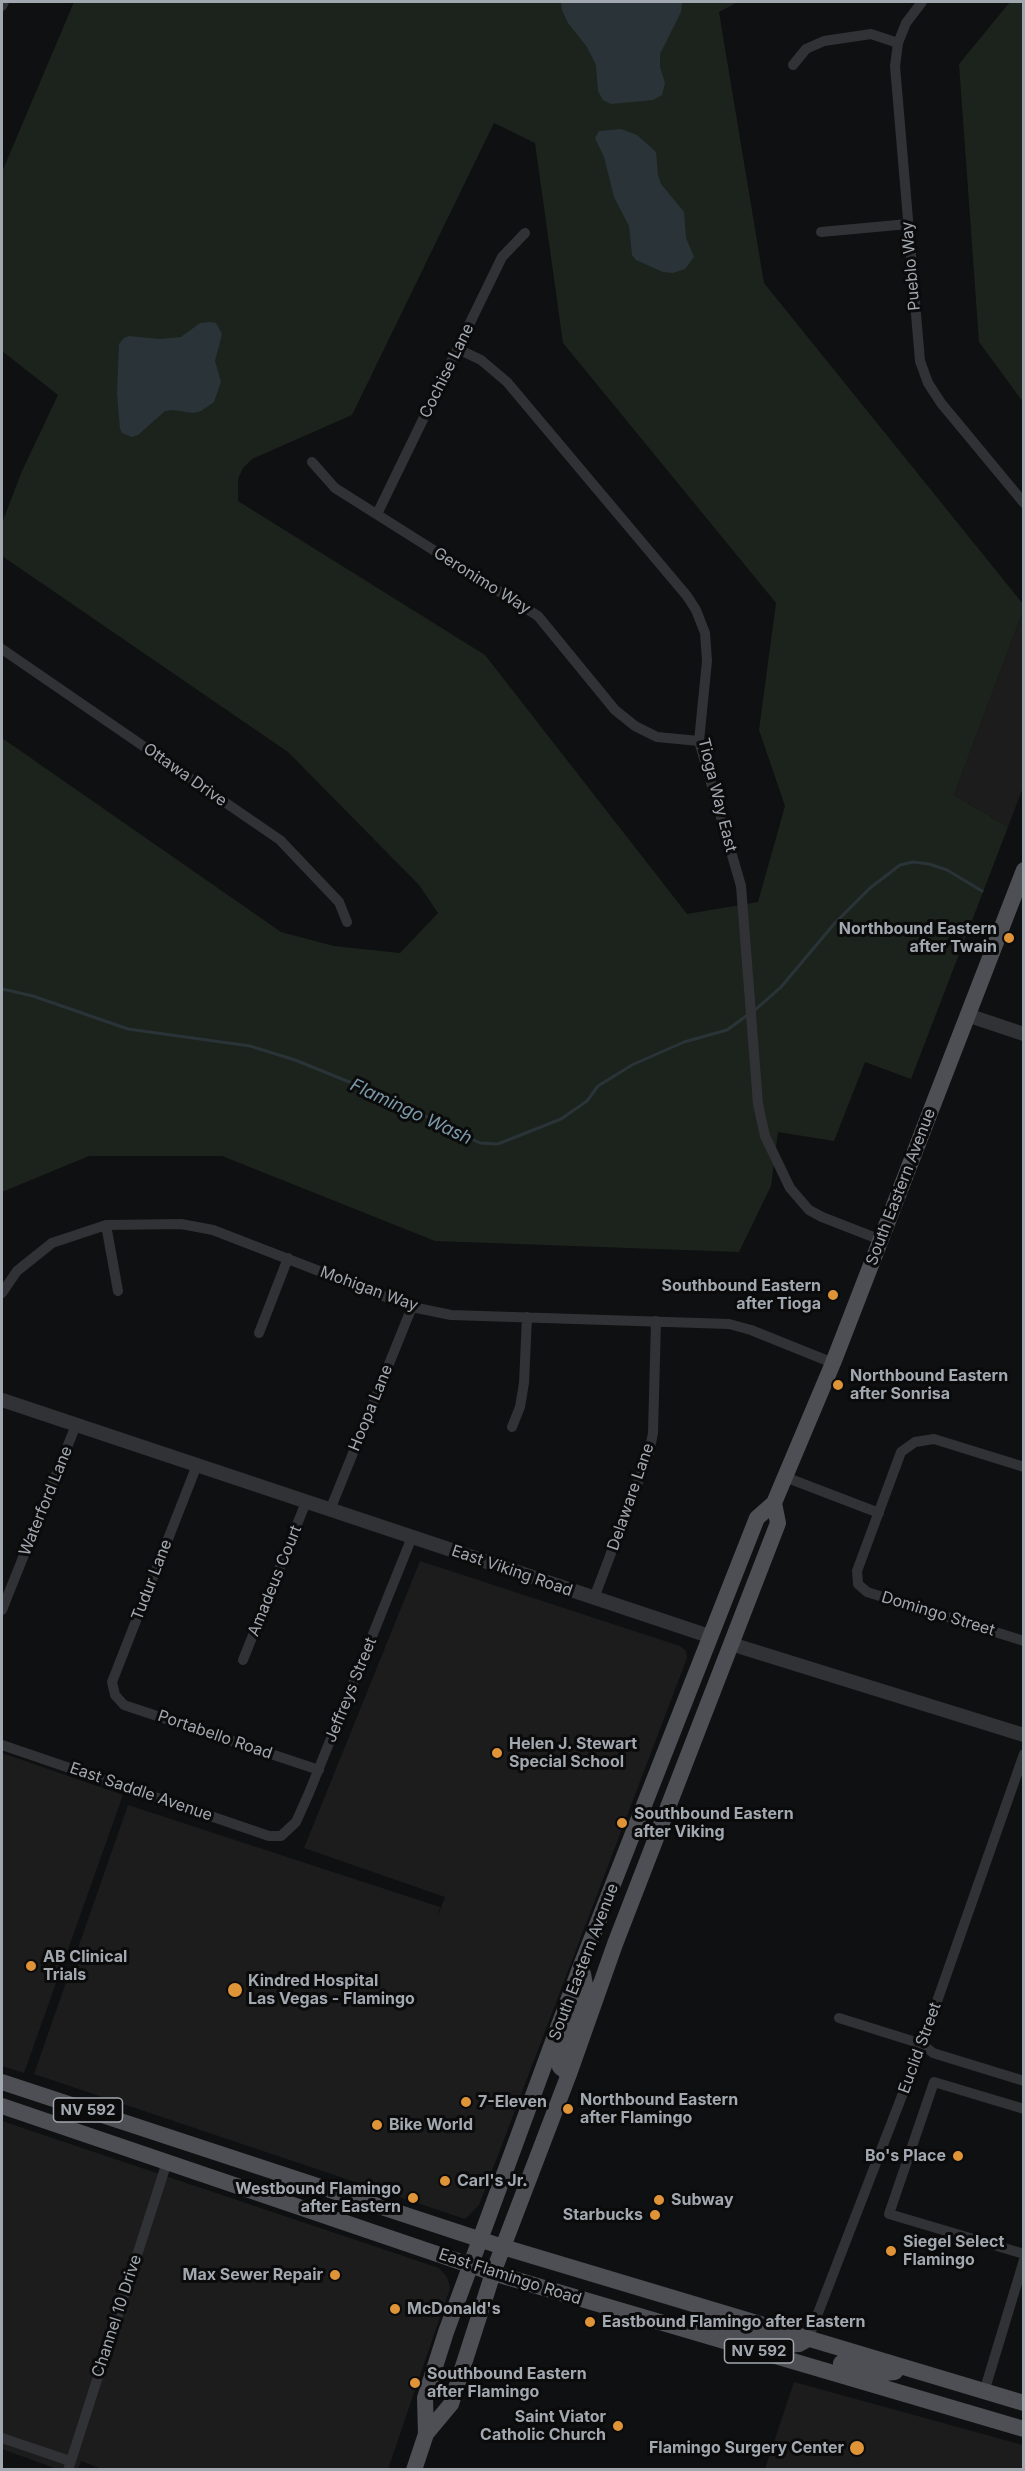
<!DOCTYPE html>
<html>
<head>
<meta charset="utf-8">
<style>
  body { margin:0 }
  #map { position:relative; width:1025px; height:2471px; overflow:hidden; background:#0f1011; font-family:Inter,sans-serif }
  canvas { display:block }
  .frame { position:absolute; inset:0; border:3px solid #a2a8b0; pointer-events:none }
</style>
</head>
<body>
<div id="map">
<canvas width="1025" height="2471"></canvas>
<div class="frame"></div>
</div>
<script>
const ctx = document.querySelector('canvas').getContext('2d');
ctx.lineJoin = 'round';
function paint(path, color) { ctx.fillStyle = color; ctx.fill(path, 'evenodd'); }
const shape = rows => new Path2D(rows.map(r => 'M' + r).join(''));
function trace(path, color, width, dash) { ctx.strokeStyle = color; ctx.lineWidth = width; ctx.lineCap = dash ? 'butt' : 'round'; ctx.setLineDash(dash || []); ctx.stroke(path); }
function write(font, color, halo, rows, align = 'center') {
  ctx.font = font + ' Inter,sans-serif'; ctx.lineWidth = 6; ctx.setLineDash([]); ctx.textBaseline = 'middle'; ctx.strokeStyle = halo; ctx.fillStyle = color; for (const [text, x, y, turn = 0] of rows) {
    ctx.save(); ctx.translate(x, y); ctx.rotate((+turn || 0) * Math.PI / 180); ctx.textAlign = isNaN(turn) ? turn : align; if (halo) ctx.strokeText(text, 0, 0); ctx.fillText(text, 0, 0); ctx.restore();
  }
}
const built = shape([
  [1023,611,1023,787,1008,827,954,795],
  [420,1561,680,1646,686,1651,687,1658,479,2205,465,2219,34,2074,128,1805,440,1907,437,1918,445,1897,304,1848],
  [2,1753,123,1795,24,2073,2,2066],
  [2,2121,439,2268,447,2277,450,2288,388,2469,104,2470,81,2461,78,2469,60,2470,2,2449],
  [794,2382,1023,2445,1023,2469,765,2469]
]);
const green = shape([
  [74,2,738,2,719,12,764,283,1023,604,1023,611,954,795,1008,827,911,1079,865,1062,834,1141,778,1132,771,1186,739,1252,435,1241,222,1156,89,1156,2,1192,2,738,281,932,334,946,400,953,438,913,419,885,288,752,2,556,2,523,22,471,58,395,2,351,2,172],
  [494,123,535,143,563,343,776,603,759,730,785,806,758,902,687,914,485,655,238,501,238,479,243,468,252,459,352,415],
  [1010,2,1024,2,1023,402,979,342,959,64]
]);
const water = shape([
  [561,2,682,2,681,12,660,54,660,67,665,83,662,95,653,100,611,104,603,100,598,91,596,65,587,47,568,23,562,10],
  [621,129,637,135,656,152,658,175,661,184,684,212,686,238,694,257,685,269,673,273,663,272,636,260,632,255,629,226,614,197,604,157,595,138,599,131],
  [210,322,216,323,222,334,215,361,221,382,214,402,201,411,193,413,173,410,165,411,138,435,132,437,122,433,120,429,117,394,119,344,124,338,129,336,160,339,181,337,200,323]
]);
const stream = shape([
  [2,989,33,996,128,1029,250,1046,295,1060,389,1098,480,1143,498,1144,561,1119,587,1101,598,1086,632,1065,684,1042,727,1030,749,1014],
  [755,1010,781,987,834,924,870,888,900,865,913,862,929,864,947,870,982,891]
]);
const minor = shape([
  [922,2,906,23,898,43,895,66,920,361,928,383,941,403,1024,503],
  [2,6,4,2],
  [793,65,806,49,824,41,871,34,898,43],
  [821,232,908,224],
  [458,349,481,360,507,382,687,596,696,610,705,633,707,661,699,741,741,886,758,1104,765,1136,790,1188,809,1210,822,1217,881,1240],
  [312,462,335,488,538,616,615,710,635,726,657,737,699,741],
  [377,514,502,257,525,233],
  [2,649,280,840,339,902,347,922],
  [106,1225,118,1291],
  [2,1293,17,1271,52,1243,106,1225,181,1224,213,1230,412,1307,451,1315,729,1324,751,1330,833,1363],
  [259,1333,288,1258],
  [512,1427,520,1407,524,1383,527,1317],
  [197,1465,112,1682,115,1695,124,1705,319,1770],
  [1024,1467,934,1439,915,1442,901,1452,857,1571,858,1584,867,1592,1024,1641],
  [785,1477,879,1513],
  [330,1510,412,1307],
  [594,1598,649,1453,653,1433,656,1321],
  [2,1610,76,1425],
  [243,1660,306,1502],
  [2,1745,269,1836,281,1836,296,1822,309,1793,412,1537],
  [839,2018,922,2044,933,2053,1024,2081],
  [1024,2109,934,2082,889,2214,1024,2254],
  [808,2339,922,2044,1024,1754],
  [984,2392,1024,2260],
  [2,2438,70,2461],
  [68,2470,167,2162]
]);
const tertiary = shape([
  [967,1015,1024,1034],
  [2,1400,709,1636],
  [731,1644,1024,1735]
]);
const primary = shape([
  [569,2018,567,2042,560,2067,569,2074],
  [577,2034,577,2021,585,1985,583,1974],
  [2,2082,503,2247,1024,2403],
  [2,2106,493,2273,1024,2429],
  [690,2329,699,2325,718,2326,784,2345,799,2344,808,2339],
  [841,2363,884,2373,895,2372],
  [426,2434,451,2404,493,2273,569,2074,615,1944,778,1523,774,1503],
  [414,2470,426,2434,425,2398,446,2332,580,1968,757,1518,774,1503,833,1363,1024,870]
]);
const markers = [
  [1009,938,6,"#e09438"],
  [833,1295,6,"#e09438"],
  [838,1385,6,"#e09438"],
  [497,1753,6,"#e09438"],
  [622,1823,6,"#e09438"],
  [31,1966,6,"#e09438"],
  [235,1990,8,"#e09438"],
  [466,2102,6,"#e09438"],
  [568,2109,6,"#e09438"],
  [377,2125,6,"#e09438"],
  [958,2156,6,"#e09438"],
  [445,2181,6,"#e09438"],
  [413,2198,6,"#e09438"],
  [659,2200,6,"#e09438"],
  [655,2215,6,"#e09438"],
  [891,2251,6,"#e09438"],
  [335,2275,6,"#e09438"],
  [395,2309,6,"#e09438"],
  [590,2322,6,"#e09438"],
  [415,2383,6,"#e09438"],
  [618,2426,6,"#e09438"],
  [857,2448,8,"#e09438"]
];
const shields = [
  [88,2110,69],
  [759,2351,69]
];
const shieldNames = [
  ["NV 592",88,2110],
  ["NV 592",759,2351]
];
const streetNames = [
  ["Pueblo Way",911,266,-95],
  ["Cochise Lane",447,371,-64],
  ["Geronimo Way",482,581,32],
  ["Ottawa Drive",185,775,35],
  ["Tioga Way East",717,795,76],
  ["South Eastern Avenue",901,1187,-69],
  ["Mohigan Way",369,1289,20],
  ["Hoopa Lane",371,1408,-68],
  ["Delaware Lane",631,1497,-71],
  ["Waterford Lane",46,1501,-68],
  ["East Viking Road",512,1571,19],
  ["Tudur Lane",152,1580,-69],
  ["Amadeus Court",275,1581,-68],
  ["Domingo Street",938,1614,17],
  ["Jeffreys Street",351,1690,-68],
  ["Portabello Road",215,1735,19],
  ["East Saddle Avenue",141,1792,19],
  ["South Eastern Avenue",584,1962,-69],
  ["Euclid Street",920,2048,-70],
  ["East Flamingo Road",510,2277,18],
  ["Channel 10 Drive",117,2316,-72]
];
const poiNames = [
  ["Northbound Eastern",997,929,"right"],
  ["after Twain",997,947,"right"],
  ["Southbound Eastern",821,1286,"right"],
  ["after Tioga",821,1304,"right"],
  ["Northbound Eastern",850,1376],
  ["after Sonrisa",850,1394],
  ["Helen J. Stewart",509,1744],
  ["Special School",509,1762],
  ["Southbound Eastern",634,1814],
  ["after Viking",634,1832],
  ["AB Clinical",43,1957],
  ["Trials",43,1975],
  ["Kindred Hospital",248,1981],
  ["Las Vegas - Flamingo",248,1999],
  ["Northbound Eastern",580,2100],
  ["after Flamingo",580,2118],
  ["7-Eleven",478,2102],
  ["Bike World",389,2125],
  ["Bo's Place",946,2156,"right"],
  ["Carl's Jr.",457,2181],
  ["Westbound Flamingo",401,2189,"right"],
  ["after Eastern",401,2207,"right"],
  ["Subway",671,2200],
  ["Starbucks",643,2215,"right"],
  ["Siegel Select",903,2242],
  ["Flamingo",903,2260],
  ["Max Sewer Repair",323,2275,"right"],
  ["McDonald's",407,2309],
  ["Eastbound Flamingo after Eastern",602,2322],
  ["Southbound Eastern",427,2374],
  ["after Flamingo",427,2392],
  ["Saint Viator",606,2417,"right"],
  ["Catholic Church",606,2435,"right"],
  ["Flamingo Surgery Center",844,2448,"right"]
];
const waterNames = [
  ["Flamingo Wash",411,1112,25]
];
paint(built, '#1c1c1d');
paint(green, '#1c231c');
paint(water, '#2a3338');
trace(stream, '#2a3338', 3);
trace(minor, '#313235', 10);
trace(tertiary, '#313235', 14);
trace(primary, '#4d4f54', 16);
for (const [x, y, r, color] of markers) { const dot = new Path2D(); dot.arc(x, y, r, 0, 2 * Math.PI); ctx.fillStyle = color; ctx.fill(dot); trace(dot, '#0b0b0c', 2); }
for (const [x, y, w] of shields) { const box = new Path2D(); box.roundRect(x - w / 2, y - 12, w, 24, 4.5); ctx.fillStyle = '#0b0b0c'; ctx.fill(box); trace(box, '#a2a8b0', 1.5); }
write('bold 15px', '#a2a8b0', null, shieldNames);
write('16px', '#a2a8b0', '#0b0b0c', streetNames);
write('bold 16px', '#a2a8b0', '#0b0b0c', poiNames, 'left');
write('italic 18px', '#7b99a9', '#0b0b0c', waterNames);
</script>
</body>
</html>
